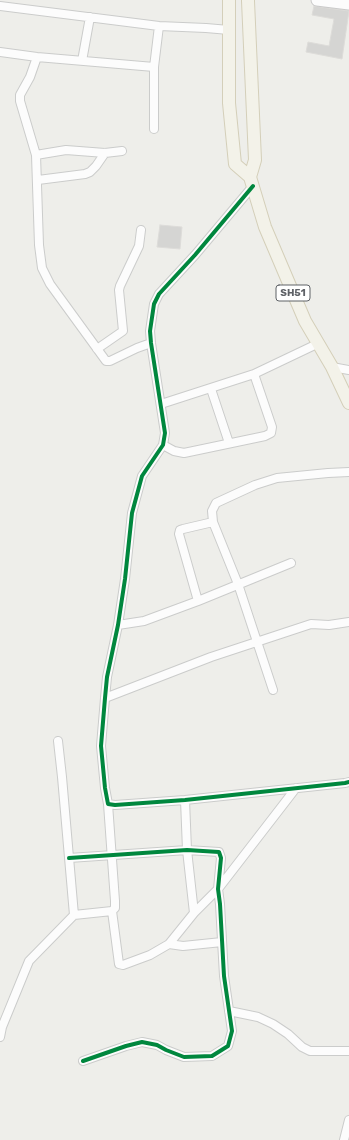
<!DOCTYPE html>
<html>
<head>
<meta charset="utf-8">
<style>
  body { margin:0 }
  canvas { display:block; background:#eeeeea }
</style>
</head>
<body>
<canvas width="349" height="1140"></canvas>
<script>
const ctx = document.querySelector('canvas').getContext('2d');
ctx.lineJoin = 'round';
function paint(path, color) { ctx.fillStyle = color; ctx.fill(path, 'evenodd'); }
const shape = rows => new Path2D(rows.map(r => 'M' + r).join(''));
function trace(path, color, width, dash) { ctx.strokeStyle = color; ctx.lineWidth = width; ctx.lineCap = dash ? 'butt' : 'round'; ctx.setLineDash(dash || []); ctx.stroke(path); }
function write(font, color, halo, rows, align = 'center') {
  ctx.font = font + ' Rubik,sans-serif'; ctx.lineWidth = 3.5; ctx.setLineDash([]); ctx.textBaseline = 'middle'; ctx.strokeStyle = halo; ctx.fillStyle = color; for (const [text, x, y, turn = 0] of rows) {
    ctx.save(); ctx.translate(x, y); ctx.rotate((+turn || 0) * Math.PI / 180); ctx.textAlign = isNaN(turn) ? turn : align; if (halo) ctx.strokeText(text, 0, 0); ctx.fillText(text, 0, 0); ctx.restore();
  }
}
const building = shape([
  [314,6,349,11,342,59,306,52,308,42,329,46,334,19,312,15,314,6],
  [160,225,182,227,180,249,157,247,160,225]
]);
const street = shape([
  [0,6,159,26,206,28,229,30],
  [0,52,37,57,154,67],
  [37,57,30,77,20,95,20,101,36,155,39,245,42,268,50,284,106,361,110,361,137,348,151,343],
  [82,61,90,17],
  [154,129,154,67,159,26],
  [36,155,66,150,105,153,122,151],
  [38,180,85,174,90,172,96,166,105,153],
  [253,186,195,255,159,294,154,304,150,331,151,343,165,433,163,445,142,476,132,513,125,579,118,625,107,677,105,698,101,746,105,788,108,804,115,805,185,800,345,783,349,782],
  [97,349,123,331,119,290,120,286,139,246,141,230],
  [332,367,349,370],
  [211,389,229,443],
  [161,404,254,374,317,344],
  [163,445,174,451,184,453,265,436,271,433,272,427,254,374],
  [198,601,179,534,180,530,183,529,213,522],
  [118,625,144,621,198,601,291,563],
  [273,690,238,584,213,522,212,511,216,503,255,485,277,478,328,473,349,472],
  [105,698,211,657,311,624,329,625,349,622],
  [58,741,62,777,74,915],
  [108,804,115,901,115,908,112,911,119,964,123,965,150,955,169,944,194,913,187,850,185,800],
  [69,858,187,850,219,852,221,858,218,889,220,904,224,976,232,1031,228,1046,212,1056,184,1057,166,1050,157,1045,142,1042,126,1046,83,1061],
  [194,913,218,889,296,788],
  [169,944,183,946,222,942],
  [229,1011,258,1017,273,1024,288,1034,302,1047,310,1051,349,1051],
  [0,1037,2,1027,29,961,74,915,112,911],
  [344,1140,349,1120]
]);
const secondary = shape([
  [317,0,349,4]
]);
const primary = shape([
  [229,0,229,103,235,164,250,177],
  [248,1,255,160,250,177,265,227,305,321,332,367,349,403]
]);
const cycleway = shape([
  [253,186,195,255,159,294,154,304,150,331,151,343,165,433,163,445,142,476,132,513,125,579,118,625,107,677,105,698,101,746,105,788,108,804,115,805,185,800,345,783,349,782],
  [69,858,187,850,219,852,221,858,218,889,220,904,224,976,232,1031,228,1046,212,1056,184,1057,166,1050,157,1045,142,1042,126,1046,83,1061]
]);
const shields = [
  [293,293,34]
];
const shieldNames = [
  ["SH51",293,293]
];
paint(building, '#d5d5d3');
trace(building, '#dddcd9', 1);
trace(street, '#cbcccb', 10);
trace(secondary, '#cacaca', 13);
trace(primary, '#d4cfb9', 14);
trace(street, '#fcfcfc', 8);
trace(secondary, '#fcfcfc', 11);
trace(primary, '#f3f2e9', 12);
trace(cycleway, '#00873e', 4);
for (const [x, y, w] of shields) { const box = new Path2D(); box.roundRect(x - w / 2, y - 8, w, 16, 3); ctx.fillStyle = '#fff'; ctx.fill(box); trace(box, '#5f6267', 1); }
write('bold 10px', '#5f6267', null, shieldNames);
</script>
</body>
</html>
